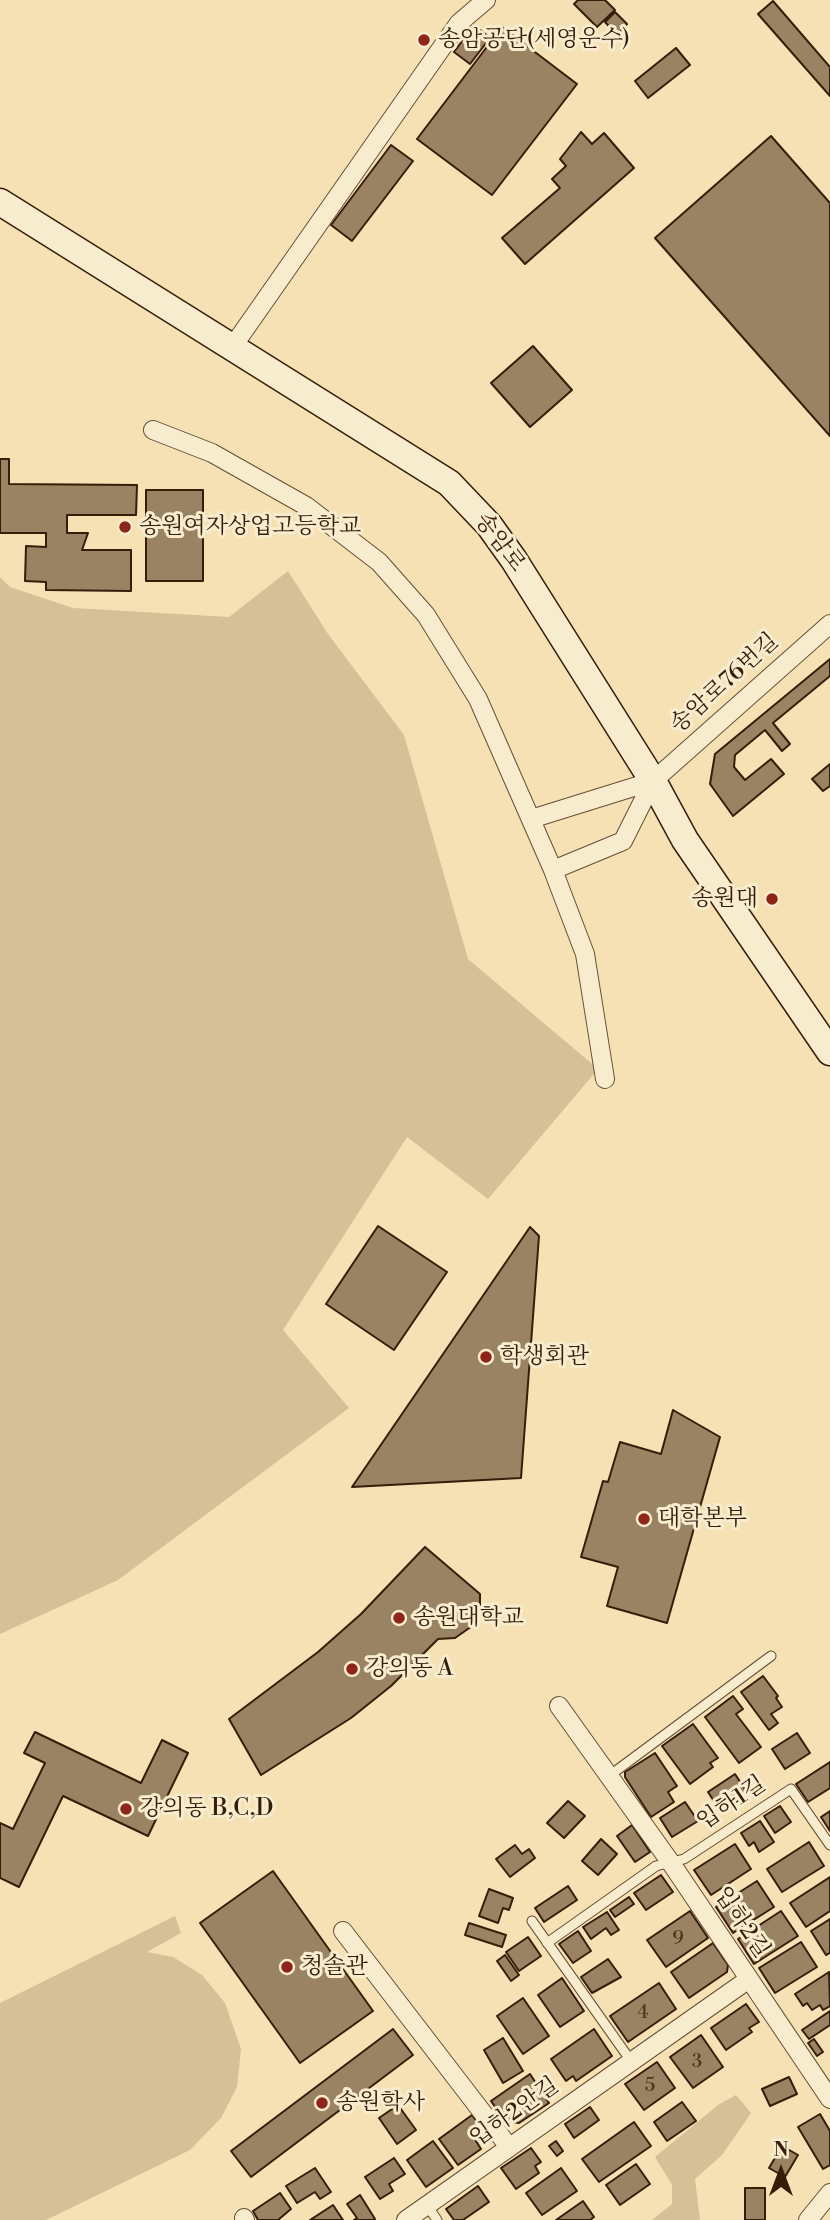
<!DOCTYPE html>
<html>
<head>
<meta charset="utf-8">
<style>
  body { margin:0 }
  #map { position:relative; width:830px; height:2220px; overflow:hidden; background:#f5e1b4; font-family:"Libre Bodoni",serif }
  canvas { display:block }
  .north { position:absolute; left:746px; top:2136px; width:70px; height:70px; -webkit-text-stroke:5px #f8ecce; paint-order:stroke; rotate:0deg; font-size:19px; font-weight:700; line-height:28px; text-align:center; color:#371d09 }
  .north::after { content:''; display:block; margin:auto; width:24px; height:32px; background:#371d09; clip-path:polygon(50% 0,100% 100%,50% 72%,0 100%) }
</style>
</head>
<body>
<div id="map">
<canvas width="830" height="2220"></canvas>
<div class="north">N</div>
</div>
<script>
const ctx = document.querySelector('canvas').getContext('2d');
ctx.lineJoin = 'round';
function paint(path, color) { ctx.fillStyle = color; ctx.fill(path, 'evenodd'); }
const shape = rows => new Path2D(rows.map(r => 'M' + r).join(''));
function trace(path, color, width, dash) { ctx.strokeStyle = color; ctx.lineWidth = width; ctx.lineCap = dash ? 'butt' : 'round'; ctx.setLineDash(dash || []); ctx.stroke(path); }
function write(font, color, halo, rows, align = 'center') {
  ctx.font = font + ' "Libre Bodoni","Noto Serif KR",serif'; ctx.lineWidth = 6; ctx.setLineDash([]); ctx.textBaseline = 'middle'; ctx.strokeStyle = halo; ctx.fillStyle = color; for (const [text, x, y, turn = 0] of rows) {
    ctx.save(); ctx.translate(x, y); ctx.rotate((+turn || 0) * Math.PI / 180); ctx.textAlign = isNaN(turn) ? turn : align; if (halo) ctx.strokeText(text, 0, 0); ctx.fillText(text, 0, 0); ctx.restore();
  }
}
const green = shape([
  [288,571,328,634,404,735,468,959,598,1069,488,1199,407,1137,283,1330,349,1408,118,1580,0,1634,0,577,10,587,73,608,229,617],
  [175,1916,181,1933,147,1952,173,1957,202,1975,225,2003,241,2049,237,2087,221,2118,190,2150,46,2220,0,2220,0,2003],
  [736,2095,751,2113,722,2155,695,2179,700,2220,652,2220,672,2204,672,2185,655,2157,718,2105]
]);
const building = shape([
  [578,0,605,0,615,10,597,27,574,4,578,0],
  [773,1,830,67,830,96,758,14,773,1],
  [615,12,627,24,617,35,605,22,615,12],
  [474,25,490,38,470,64,454,52,474,25],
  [502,27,577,84,492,195,417,139,502,27],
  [676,48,690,65,648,98,635,81,676,48],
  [581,132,592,144,604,133,634,168,525,264,502,238,560,188,552,179,566,166,560,159,581,132],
  [771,136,830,203,830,436,655,238,771,136],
  [391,145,413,161,352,241,331,225,391,145],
  [533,346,572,390,530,427,491,383,533,346],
  [0,459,9,459,9,484,137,485,136,515,67,515,67,533,88,533,82,550,131,550,131,591,46,590,46,582,25,581,26,546,46,547,46,533,0,533,0,459],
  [146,490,203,490,203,581,146,581,146,490],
  [830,659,830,676,773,723,790,744,782,751,765,730,735,755,734,767,745,780,771,759,784,774,733,816,710,784,715,754,830,659],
  [830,764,830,786,823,791,812,779,830,764],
  [378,1226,447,1272,394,1350,326,1304,378,1226],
  [530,1227,539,1236,521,1478,352,1487,530,1227],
  [673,1410,720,1437,667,1623,607,1606,618,1567,581,1557,603,1481,608,1482,620,1442,661,1454,673,1410],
  [425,1547,480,1594,480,1613,475,1624,455,1638,438,1639,391,1686,351,1718,261,1775,229,1719,318,1652,361,1614,425,1547],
  [763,1676,778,1696,776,1698,782,1707,771,1714,778,1723,769,1730,741,1692,763,1676],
  [733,1696,743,1709,736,1714,761,1747,739,1763,705,1717,733,1696],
  [693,1724,718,1758,710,1763,713,1767,690,1784,662,1746,693,1724],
  [35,1732,141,1783,162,1740,188,1753,148,1836,63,1796,19,1887,0,1878,0,1823,13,1829,45,1763,24,1753,35,1732],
  [797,1733,810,1753,785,1769,772,1749,797,1733],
  [655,1753,677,1786,668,1792,674,1802,651,1817,625,1777,625,1772,655,1753],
  [830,1762,830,1788,808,1802,796,1784,830,1762],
  [735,1774,748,1794,721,1812,708,1792,735,1774],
  [568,1801,585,1816,564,1838,547,1823,568,1801],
  [685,1802,698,1821,672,1837,660,1818,685,1802],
  [780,1806,791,1822,775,1833,764,1816,780,1806],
  [830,1811,830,1831,821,1817,830,1811],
  [760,1821,774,1842,759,1852,754,1842,749,1846,741,1833,760,1821],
  [632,1825,650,1852,635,1862,617,1836,632,1825],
  [601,1839,617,1854,598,1875,582,1861,601,1839],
  [809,1842,824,1866,782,1892,767,1869,809,1842],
  [735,1844,751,1869,711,1895,694,1870,735,1844],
  [515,1845,522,1854,529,1849,535,1858,510,1877,496,1859,515,1845],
  [273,1871,373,2011,300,2063,200,1923,273,1871],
  [661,1875,673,1892,646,1910,634,1893,661,1875],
  [830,1877,830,1911,806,1927,790,1903,830,1877],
  [757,1881,774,1907,733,1933,716,1907,757,1881],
  [568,1886,577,1900,544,1922,535,1908,568,1886],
  [489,1889,513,1898,509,1910,503,1908,498,1923,479,1916,489,1889],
  [629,1897,634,1904,615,1917,610,1910,629,1897],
  [690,1911,708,1938,666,1967,647,1940,690,1911],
  [781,1911,798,1936,754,1964,738,1939,781,1911],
  [607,1912,619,1930,611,1935,606,1928,591,1939,583,1927,607,1912],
  [830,1919,830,1953,826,1955,811,1931,830,1919],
  [469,1923,506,1935,502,1947,465,1935,469,1923],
  [578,1931,591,1951,573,1963,559,1944,578,1931],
  [528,1937,541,1956,519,1971,506,1952,528,1937],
  [801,1942,817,1967,775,1993,759,1968,801,1942],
  [713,1943,728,1965,727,1972,689,1998,671,1972,713,1943],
  [505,1955,519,1975,511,1981,497,1961,505,1955],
  [608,1959,621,1977,592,1993,581,1977,608,1959],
  [829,1972,830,2006,823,2010,820,2005,812,2010,807,2003,803,2006,795,1994,829,1972],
  [562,1978,584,2011,560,2027,538,1995,562,1978],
  [659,1983,676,2009,628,2042,610,2016,659,1983],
  [523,1998,549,2036,523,2054,497,2016,523,1998],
  [746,2004,759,2022,749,2028,752,2032,726,2050,711,2028,746,2004],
  [830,2011,830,2025,809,2039,802,2030,830,2011],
  [393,2029,413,2055,251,2177,231,2151,393,2029],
  [594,2029,612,2056,576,2081,573,2076,566,2081,551,2059,594,2029],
  [701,2035,723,2067,693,2088,670,2057,701,2035],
  [503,2038,523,2071,503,2083,484,2050,503,2038],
  [814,2039,823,2052,817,2056,808,2043,814,2039],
  [657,2062,675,2088,644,2110,625,2084,657,2062],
  [530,2074,549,2103,519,2123,505,2121,491,2101,530,2074],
  [789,2077,797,2094,770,2106,762,2089,789,2077],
  [682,2102,696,2121,667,2141,654,2122,682,2102],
  [398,2105,416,2130,397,2144,379,2118,398,2105],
  [590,2107,599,2120,574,2138,565,2124,590,2107],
  [820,2114,830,2131,830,2165,823,2169,798,2127,820,2114],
  [472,2115,486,2134,476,2141,481,2149,458,2165,439,2139,472,2115],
  [634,2122,651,2146,599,2182,582,2159,634,2122],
  [433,2141,453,2168,426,2187,407,2160,433,2141],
  [556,2141,563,2151,557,2156,549,2146,556,2141],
  [782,2146,798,2155,785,2177,769,2168,782,2146],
  [531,2148,541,2162,535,2166,539,2173,516,2189,501,2168,531,2148],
  [394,2158,405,2174,389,2184,393,2191,380,2199,365,2177,394,2158],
  [636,2164,650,2184,620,2205,606,2185,636,2164],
  [315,2168,331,2192,320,2199,315,2192,297,2203,286,2186,315,2168],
  [561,2168,577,2191,542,2215,526,2193,561,2168],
  [478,2186,489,2202,463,2220,454,2220,446,2209,478,2186],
  [745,2188,765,2188,765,2220,745,2220,745,2188],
  [280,2193,291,2209,278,2220,258,2220,253,2211,280,2193],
  [360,2195,375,2219,373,2220,354,2220,357,2218,347,2204,360,2195],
  [583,2201,594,2217,590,2220,556,2220,583,2201],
  [333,2205,343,2220,310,2220,333,2205]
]);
const service = shape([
  [609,1776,771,1656],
  [532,1921,631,2061],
  [547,1943,656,1866,684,1859,791,1789,830,1845],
  [427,2205,437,2220]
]);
const minor = shape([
  [231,349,459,23,486,0],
  [153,430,212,453,306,506,379,562,426,615,478,699,553,870,585,954,605,1079],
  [531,819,653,781],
  [553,870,623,841,653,781,830,624],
  [559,1706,671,1863,830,2099],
  [343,1931,509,2147],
  [244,2218,245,2220],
  [406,2220,749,1979],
  [808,2220,830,2193]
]);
const secondary = shape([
  [0,202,449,483,489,525,514,560,653,781,685,840,830,1052]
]);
const markers = [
  [424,40,7,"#8f2418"],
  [125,527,7,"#8f2418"],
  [772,899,7,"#8f2418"],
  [486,1357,7,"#8f2418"],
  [644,1519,7,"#8f2418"],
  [399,1618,7,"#8f2418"],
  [352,1669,7,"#8f2418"],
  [126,1809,7,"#8f2418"],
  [287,1967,7,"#8f2418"],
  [322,2103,7,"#8f2418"]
];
const numberNames = [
  ["9",678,1939],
  ["4",643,2013],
  ["3",697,2062],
  ["5",650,2086]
];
const poiNames = [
  ["송암공단(세영운수)",438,40],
  ["송원여자상업고등학교",139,527],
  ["송원대",758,899,"right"],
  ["학생회관",500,1357],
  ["대학본부",658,1519],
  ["송원대학교",413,1618],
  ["강의동 A",366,1669],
  ["강의동 B,C,D",140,1809],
  ["청솔관",301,1967],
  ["송원학사",336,2103]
];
const streetNames = [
  ["송암로",499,543,53],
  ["송암로76번길",725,684,-42],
  ["입하1길",732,1804,-34],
  ["입하2길",741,1923,56],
  ["입하2안길",515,2113,-35]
];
paint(green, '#d5c097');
paint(building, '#9a8362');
trace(building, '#371d09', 2);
trace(service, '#664e34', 11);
trace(minor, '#664e34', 20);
trace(secondary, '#371d09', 29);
trace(service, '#f8ecce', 9);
trace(minor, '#f8ecce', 18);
trace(secondary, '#f8ecce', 26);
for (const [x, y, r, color] of markers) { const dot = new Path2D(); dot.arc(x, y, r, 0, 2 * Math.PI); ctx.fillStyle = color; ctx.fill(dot); trace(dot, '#f8ecce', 2.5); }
write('19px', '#50361f', null, numberNames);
write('23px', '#371d09', '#f8ecce', poiNames, 'left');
write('23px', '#371d09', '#f8ecce', streetNames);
</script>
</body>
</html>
